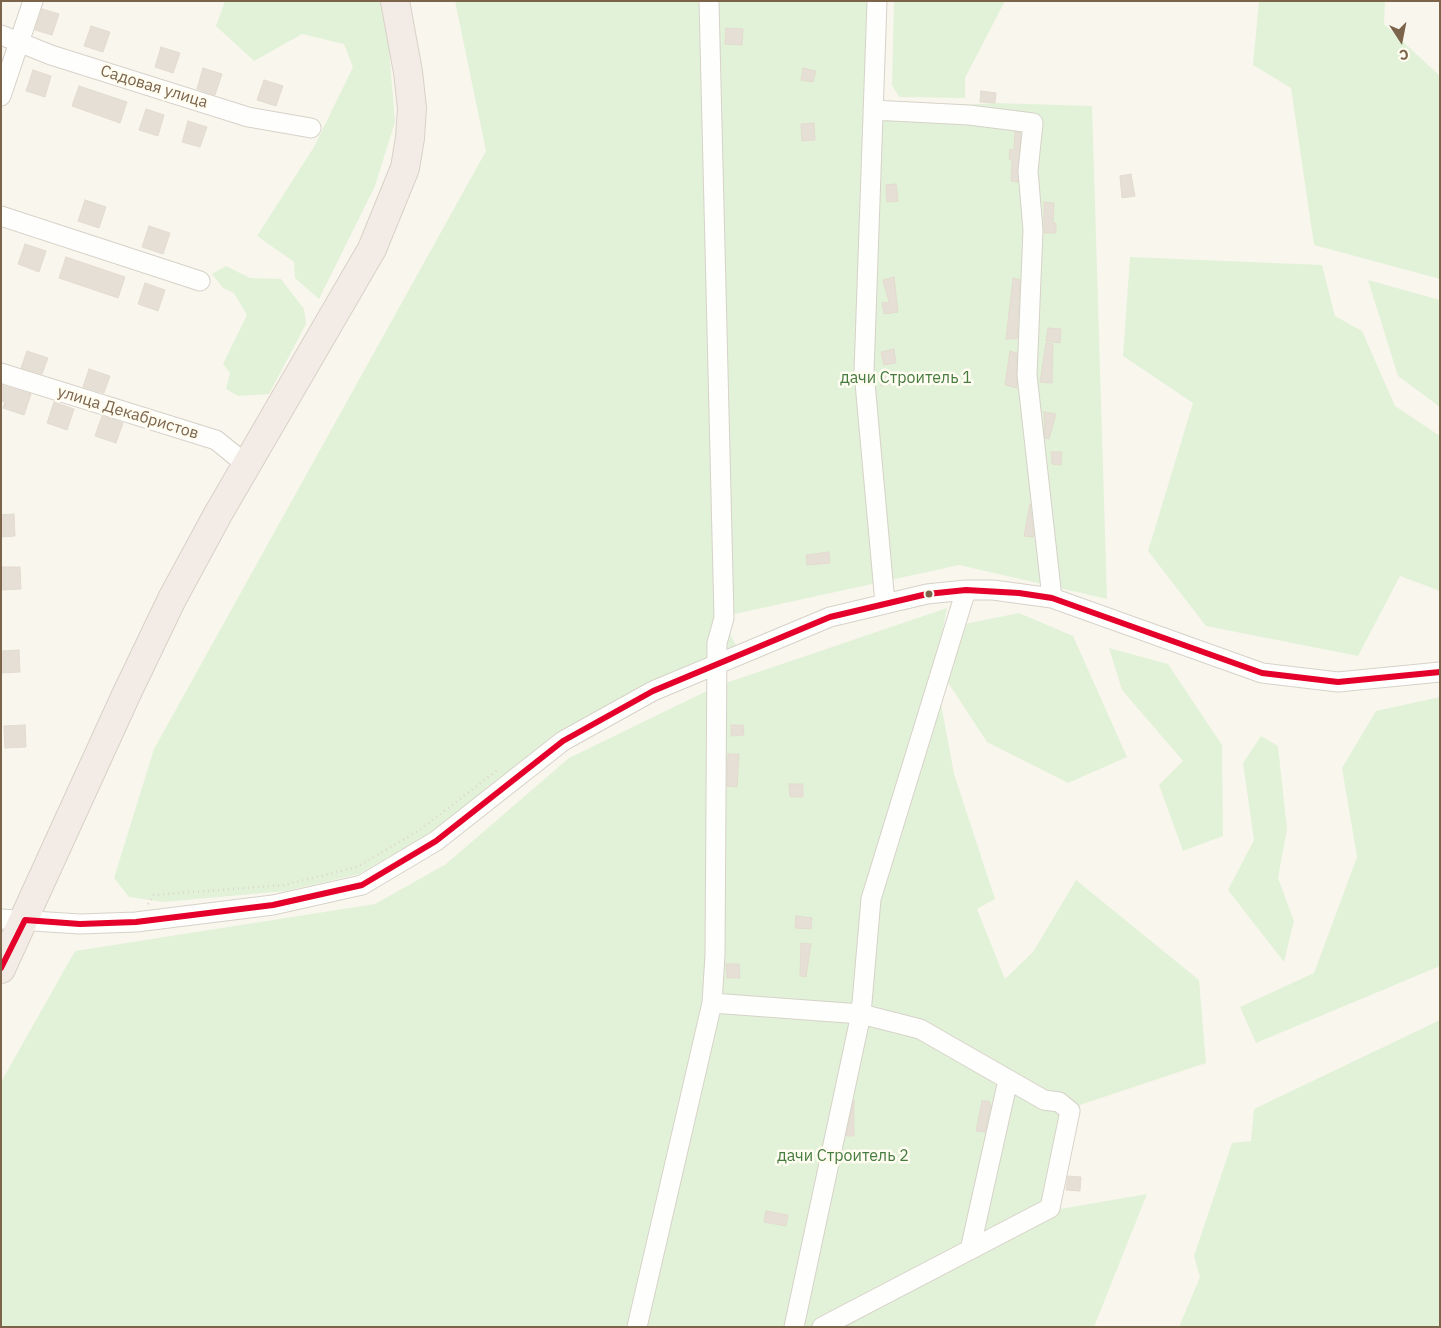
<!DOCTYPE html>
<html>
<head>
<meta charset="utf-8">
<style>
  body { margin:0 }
  #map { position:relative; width:1441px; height:1328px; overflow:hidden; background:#f9f6ee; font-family:"IBM Plex Sans",sans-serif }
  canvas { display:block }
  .frame { position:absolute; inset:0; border:2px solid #7b644a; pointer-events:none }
  .north { position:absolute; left:1376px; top:15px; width:50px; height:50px; -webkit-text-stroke:4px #fffcf1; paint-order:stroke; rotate:169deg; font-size:14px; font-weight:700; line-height:20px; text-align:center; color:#7b644a }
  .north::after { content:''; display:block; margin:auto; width:18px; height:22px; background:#7b644a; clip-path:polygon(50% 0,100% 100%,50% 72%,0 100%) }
</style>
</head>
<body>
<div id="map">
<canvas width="1441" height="1328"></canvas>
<div class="frame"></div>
<div class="north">С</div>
</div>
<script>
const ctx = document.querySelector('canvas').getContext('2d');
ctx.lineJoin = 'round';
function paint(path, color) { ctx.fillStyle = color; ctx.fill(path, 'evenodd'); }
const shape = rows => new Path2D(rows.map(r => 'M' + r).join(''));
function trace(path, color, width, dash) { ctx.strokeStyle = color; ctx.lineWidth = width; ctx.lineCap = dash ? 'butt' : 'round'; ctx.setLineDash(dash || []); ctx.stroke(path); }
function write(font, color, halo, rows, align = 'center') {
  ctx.font = font + ' "IBM Plex Sans",sans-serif'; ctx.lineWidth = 5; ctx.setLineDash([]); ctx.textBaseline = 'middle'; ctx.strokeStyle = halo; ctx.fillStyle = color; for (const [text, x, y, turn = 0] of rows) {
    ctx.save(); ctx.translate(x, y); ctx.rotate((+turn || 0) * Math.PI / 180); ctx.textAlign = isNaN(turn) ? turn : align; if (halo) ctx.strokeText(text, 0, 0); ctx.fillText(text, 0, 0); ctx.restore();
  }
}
const green = shape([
  [225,1,381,1,388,36,395,122,375,186,319,299,295,278,294,262,257,236,314,147,353,67,344,44,302,34,254,61,216,26],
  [455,1,876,1,874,110,995,103,1092,106,1107,599,959,565,721,617,738,649,711,660,674,671,557,734,427,835,359,874,286,891,164,902,129,897,114,878,154,749,486,151],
  [894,1,1005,1,965,78,965,98,899,97,892,85],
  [1259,1,1385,1,1384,24,1440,76,1440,279,1314,245,1291,88,1253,65],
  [1130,257,1322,265,1335,316,1362,331,1395,406,1440,436,1440,591,1400,576,1358,656,1206,626,1148,551,1193,403,1123,356],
  [226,266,250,278,281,279,304,309,306,324,269,394,238,396,226,389,230,373,223,364,247,315,234,293,223,288,212,274],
  [1368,280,1440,300,1440,407,1398,376],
  [947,608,935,671,954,774,995,899,977,909,1005,979,1033,952,1076,880,1199,980,1206,1063,1077,1106,1054,1210,1147,1194,1094,1327,1,1327,1,1082,75,951,375,904,446,864,569,758,717,686],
  [1019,613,1073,636,1127,757,1068,783,987,742,947,681,955,626],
  [1109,648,1168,664,1222,745,1223,836,1183,851,1159,785,1183,761,1122,690],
  [1440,697,1440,966,1256,1043,1240,1007,1314,973,1357,857,1342,768,1376,711],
  [1261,736,1278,746,1287,829,1278,878,1294,921,1284,962,1228,890,1254,840,1243,763],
  [1440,1020,1440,1327,1179,1327,1200,1277,1194,1256,1232,1143,1251,1141,1254,1109]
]);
const building = shape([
  [42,9,59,14,52,35,35,30,42,9],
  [91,26,110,32,103,52,84,46,91,26],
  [726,28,743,29,742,45,725,44,726,28],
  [161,47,180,53,173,73,155,67,161,47],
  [203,68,222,74,215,95,197,89,203,68],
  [803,68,816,71,813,82,801,80,803,68],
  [33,70,51,76,45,97,26,91,33,70],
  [264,80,283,86,276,106,257,100,264,80],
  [79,86,127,102,120,123,72,106,79,86],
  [981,91,996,93,995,103,980,102,981,91],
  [146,109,164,115,158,136,139,130,146,109],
  [188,121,207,127,200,147,182,142,188,121],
  [814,123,815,140,802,141,801,124,814,123],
  [1015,132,1021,133,1018,182,1011,181,1012,160,1009,159,1010,149,1014,150,1015,132],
  [1131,174,1135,196,1122,198,1120,176,1131,174],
  [896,184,898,201,887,202,886,185,896,184],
  [85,200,106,207,99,228,78,221,85,200],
  [1044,202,1054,203,1053,223,1056,223,1056,233,1044,233,1044,202],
  [149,226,170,233,163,254,142,247,149,226],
  [25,244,46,251,39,272,18,264,25,244],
  [66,257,125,277,118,298,59,278,66,257],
  [894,277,898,312,884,314,882,303,889,302,883,280,894,277],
  [1013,278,1020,280,1017,339,1006,339,1013,278],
  [145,283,165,290,158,311,138,304,145,283],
  [1048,328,1061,329,1060,343,1046,341,1048,328],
  [1046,343,1053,344,1052,383,1040,382,1046,343],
  [894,349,896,363,884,365,881,352,894,349],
  [27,351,48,358,42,374,21,368,27,351],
  [1010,351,1017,353,1017,388,1005,385,1010,351],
  [89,369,110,376,104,393,83,387,89,369],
  [889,372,891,384,881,386,879,374,889,372],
  [1,385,31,394,24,415,3,408,5,402,1,401,1,385],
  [54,402,74,409,67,430,47,423,54,402],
  [1044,412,1056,414,1049,439,1045,438,1044,412],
  [102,416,123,423,116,443,95,436,102,416],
  [1051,452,1062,452,1061,465,1052,464,1051,452],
  [1030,504,1034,537,1024,536,1030,504],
  [14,514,15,536,1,537,1,515,14,514],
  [829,552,830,563,807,565,806,555,829,552],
  [1,567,20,567,21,589,1,590,1,567],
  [19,650,20,672,1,673,1,651,19,650],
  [25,725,26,747,5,748,4,726,25,725],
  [731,725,743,725,744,735,731,736,731,725],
  [728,754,739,754,737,787,727,786,728,754],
  [789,784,803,784,803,797,790,797,789,784],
  [796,916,812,918,811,929,795,928,796,916],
  [801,943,811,944,806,977,800,976,801,943],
  [726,964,739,964,740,978,727,978,726,964],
  [854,1101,854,1136,846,1136,854,1101],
  [982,1101,989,1101,991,1105,985,1132,976,1131,982,1101],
  [1068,1176,1081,1177,1080,1191,1066,1190,1068,1176],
  [766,1211,788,1215,786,1226,764,1222,766,1211]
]);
const path = shape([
  [148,904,154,895,284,885,357,867,421,829,499,769]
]);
const minor = shape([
  [877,1,864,372,885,603],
  [1,35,51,55,248,117,311,128],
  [1,96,33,1],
  [873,110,969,115,1033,123,1028,171,1033,230,1027,375,1052,598],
  [1,216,200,281],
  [1,373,216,440,248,466],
  [1,919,80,924,136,922,273,905,362,885,436,841,563,741,653,691,830,617,927,594,966,590,993,590,1052,598,1262,673,1338,682,1440,672],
  [712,1003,861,1014,920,1029,1044,1100,1059,1102,1070,1111,1050,1208,822,1327],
  [970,1250,1008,1080],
  [637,1327,712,1003,715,955,717,643,724,618,709,1],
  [794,1327,861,1014,871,899,966,590]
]);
const highway = shape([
  [1,969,126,695,172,599,218,514,372,249,405,168,410,138,412,108,408,72,395,1]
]);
const bus1 = shape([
  [1,968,25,920,80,924,136,922,273,905,362,885,436,841,563,741,653,691,830,617,927,594,966,590,1019,593,1052,598,1262,673,1338,682,1440,672]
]);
const markers = [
  [929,594,4.5,"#7b644a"]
];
const streetNames = [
  ["Садовая улица",154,87,17],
  ["улица Декабристов",128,413,17]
];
const parkNames = [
  ["дачи Строитель 1",906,378],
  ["дачи Строитель 2",843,1156]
];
paint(green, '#e2f2d8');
paint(building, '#e6dfd5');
trace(building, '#e3dbcf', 1);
trace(minor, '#d7d2c9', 21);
trace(highway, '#d8d1c7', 30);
trace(path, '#dcd6ce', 2.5, [1, 4]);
trace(minor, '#fefefc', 19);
trace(highway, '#f3ece6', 28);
trace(bus1, '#e4002b', 6);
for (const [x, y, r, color] of markers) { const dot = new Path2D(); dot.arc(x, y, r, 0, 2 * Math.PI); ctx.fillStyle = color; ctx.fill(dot); trace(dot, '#fffcf1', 2); }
write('16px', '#7b644a', '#fffcf1', streetNames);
write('16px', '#467b3e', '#fffcf1', parkNames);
</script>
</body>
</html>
